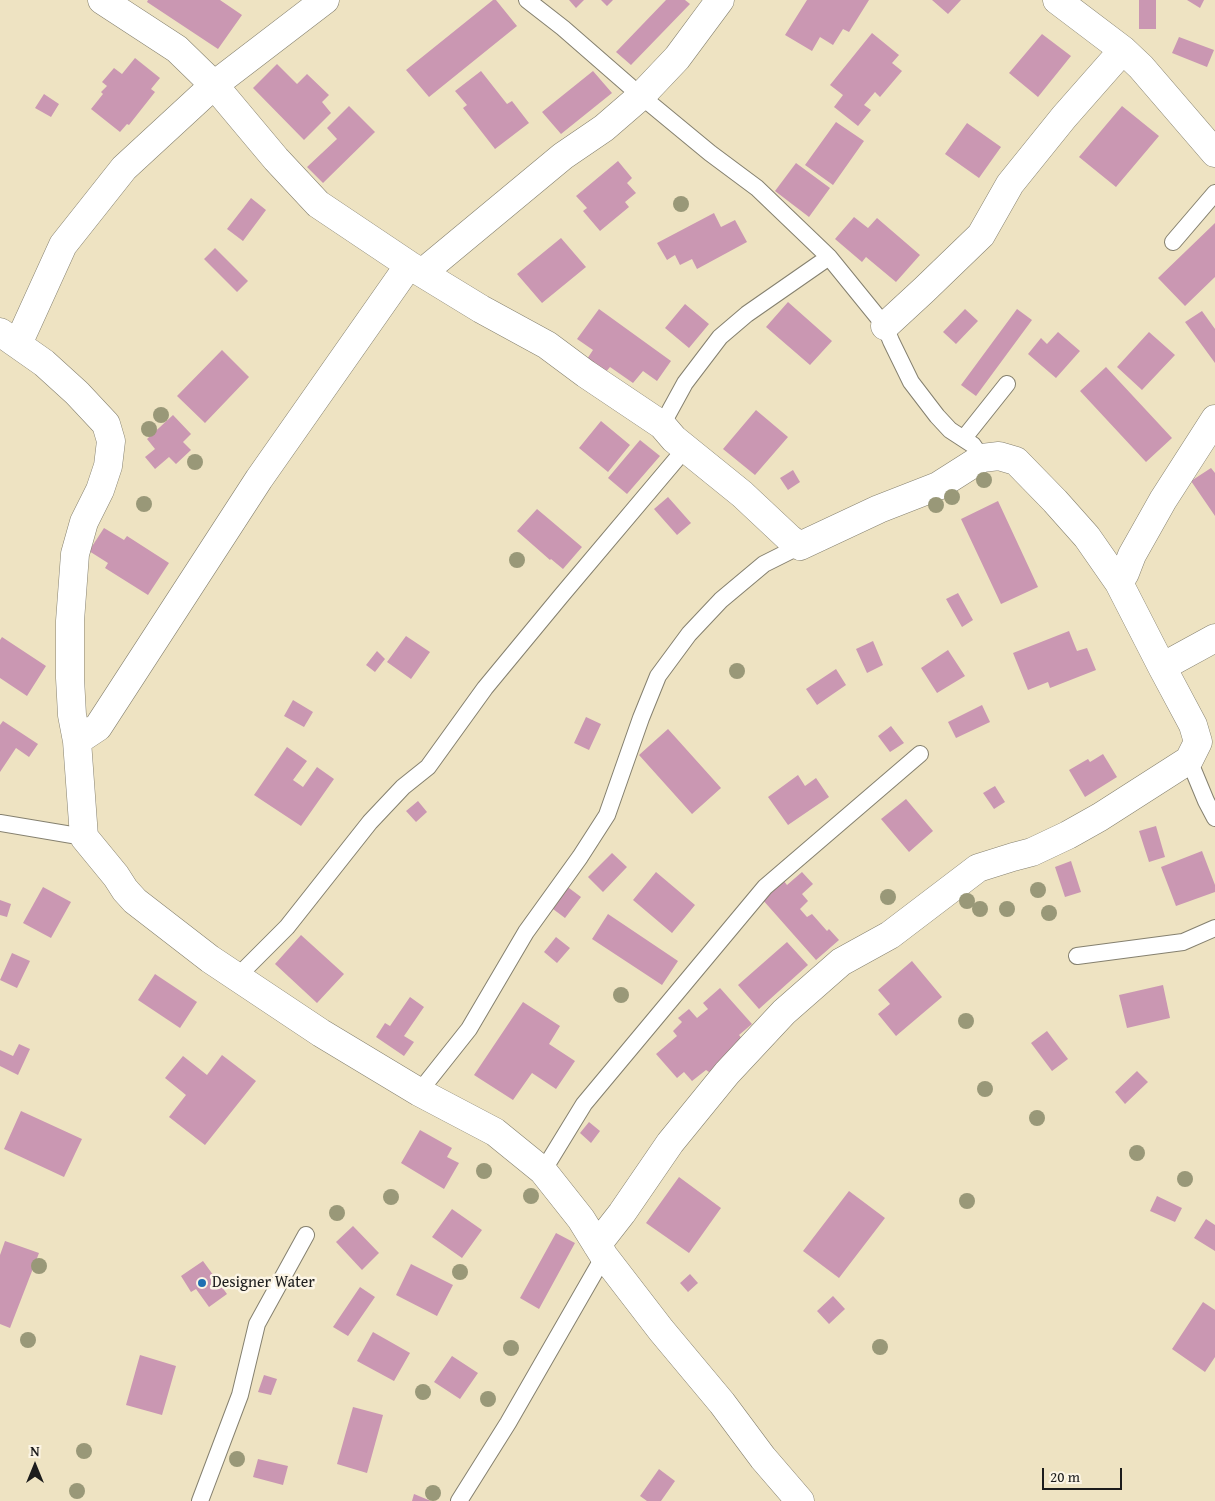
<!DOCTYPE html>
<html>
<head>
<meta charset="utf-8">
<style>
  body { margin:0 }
  #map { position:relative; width:1215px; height:1501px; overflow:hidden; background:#eee3c2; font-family:"Gentium Book Plus",serif }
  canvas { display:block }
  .north { position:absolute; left:10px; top:1441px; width:50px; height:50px; -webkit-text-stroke:4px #fcf5e5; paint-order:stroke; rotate:0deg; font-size:14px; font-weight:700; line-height:20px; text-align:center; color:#1c1c1c }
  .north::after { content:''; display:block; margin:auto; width:18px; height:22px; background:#1c1c1c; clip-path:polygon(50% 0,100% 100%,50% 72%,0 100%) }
  .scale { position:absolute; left:1042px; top:1468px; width:80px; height:22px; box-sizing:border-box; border:2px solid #1c1c1c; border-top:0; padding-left:6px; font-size:15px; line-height:18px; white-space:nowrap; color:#1c1c1c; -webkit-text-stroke:4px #fcf5e5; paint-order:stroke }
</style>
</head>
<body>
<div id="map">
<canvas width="1215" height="1501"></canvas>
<div class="north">N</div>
<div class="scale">20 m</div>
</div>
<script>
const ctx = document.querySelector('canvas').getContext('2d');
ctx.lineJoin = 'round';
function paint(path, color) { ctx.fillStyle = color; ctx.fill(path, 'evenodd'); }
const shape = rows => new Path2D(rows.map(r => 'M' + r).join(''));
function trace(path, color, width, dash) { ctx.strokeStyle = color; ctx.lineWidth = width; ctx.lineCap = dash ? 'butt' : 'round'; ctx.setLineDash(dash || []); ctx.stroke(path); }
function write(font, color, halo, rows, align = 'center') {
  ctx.font = font + ' "Gentium Book Plus",serif'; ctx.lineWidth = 5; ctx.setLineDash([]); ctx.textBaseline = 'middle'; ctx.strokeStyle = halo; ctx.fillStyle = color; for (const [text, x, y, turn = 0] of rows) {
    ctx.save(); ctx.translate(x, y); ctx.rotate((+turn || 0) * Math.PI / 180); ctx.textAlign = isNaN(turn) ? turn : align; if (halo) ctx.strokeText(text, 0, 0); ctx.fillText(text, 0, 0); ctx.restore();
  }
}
const building = shape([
  [148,0,220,0,242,15,218,49,147,2],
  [493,0,496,0,517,26,429,97,406,70],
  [569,0,584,0,576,8],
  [601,0,613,0,607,6],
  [666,0,685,0,690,4,631,65,616,52],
  [807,0,869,0,849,32,843,29,833,45,820,37,812,51,785,35],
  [932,0,961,0,948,14],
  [1139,0,1156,0,1156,29,1139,29],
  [1187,0,1204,0,1200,8],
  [872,33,899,55,892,63,902,71,880,97,875,92,864,105,871,110,858,126,834,107,843,95,830,85],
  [1042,34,1071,56,1038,97,1009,73],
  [1179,37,1214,50,1207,67,1172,53],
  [135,58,160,78,151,89,155,92,129,125,127,124,120,132,91,109,103,94,101,92,107,86,102,82,114,68,122,74],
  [277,64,297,84,307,74,329,95,322,102,331,113,304,140,253,88],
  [481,71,507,104,512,101,529,123,495,149,463,108,467,105,455,91],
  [593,71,612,93,561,134,542,112],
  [44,94,59,104,51,117,35,108],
  [349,106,375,132,323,183,307,167,337,139,327,128],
  [1122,106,1159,136,1116,187,1079,157],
  [836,122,864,141,833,185,805,165],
  [967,123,1001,147,979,178,945,154],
  [618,161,632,178,627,183,636,193,625,202,629,207,600,231,583,211,587,208,576,196],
  [796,163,830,188,809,217,775,191],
  [251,198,266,210,243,241,227,229],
  [714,213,721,227,735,220,747,242,697,269,692,259,680,265,675,255,667,260,657,243],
  [854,217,868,228,877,218,920,255,896,282,866,257,862,262,835,239],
  [1215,223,1215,277,1185,306,1158,278],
  [561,238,586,267,542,303,517,274],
  [215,248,248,281,237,292,204,259],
  [788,302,832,341,810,365,766,327],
  [685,304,709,324,689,348,665,328],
  [599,309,671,361,657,381,643,371,633,383,610,367,605,373,587,359,593,350,577,339],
  [965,309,978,321,956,344,943,332],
  [1017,309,1032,320,976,396,961,385],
  [1202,311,1215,329,1215,363,1185,322],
  [1058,332,1080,351,1056,378,1028,354,1041,338,1047,344],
  [1149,332,1175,355,1142,390,1117,367],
  [222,350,249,377,205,423,177,396],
  [1106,367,1172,438,1146,462,1080,391],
  [756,410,788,437,755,475,723,449],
  [173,415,191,434,183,442,191,450,176,464,169,457,155,469,145,457,155,449,147,439],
  [601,421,630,445,608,472,579,448],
  [640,440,660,456,627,494,608,478],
  [1211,468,1215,473,1215,516,1191,481],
  [793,470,800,482,788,490,780,478],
  [668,497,691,523,677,535,654,509],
  [998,501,1038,587,1001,604,961,519],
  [537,509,582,547,563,569,551,559,550,560,517,531],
  [104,528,124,540,127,536,169,563,148,595,105,568,108,563,89,551],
  [958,593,973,620,962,627,946,599],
  [1069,631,1077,651,1087,648,1096,670,1050,688,1048,682,1028,690,1013,653],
  [406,636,430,652,411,679,387,662],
  [2,637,46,666,27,696,0,678,0,640],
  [873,641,883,665,867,673,856,649],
  [948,650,965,676,937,693,921,668],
  [377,651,385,659,375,672,366,665],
  [836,669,846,685,817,705,806,689],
  [293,700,313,712,304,727,284,716],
  [982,705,990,722,956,738,948,722],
  [586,717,601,724,589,750,574,743],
  [3,721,38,744,29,757,16,748,0,772,0,725],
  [891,726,904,743,890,752,878,736],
  [668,729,721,788,692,814,639,755],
  [287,747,307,761,293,780,303,787,317,767,334,779,301,826,254,795],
  [1103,754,1117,777,1085,797,1069,770,1088,759,1090,762],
  [798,775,805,786,816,778,829,797,788,825,768,797],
  [995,786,1005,802,994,809,983,793],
  [906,799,933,831,909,852,881,819],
  [418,801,427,812,416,822,406,811],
  [1156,826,1165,857,1149,862,1139,831],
  [1202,851,1215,885,1215,892,1176,906,1161,867],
  [612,853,627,867,603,892,588,877],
  [1071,861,1081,892,1065,897,1055,867],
  [656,872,695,905,672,933,633,900],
  [802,872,813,884,802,894,808,901,800,909,807,917,812,914,827,931,829,929,839,940,816,960,762,899,783,880,787,885],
  [565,885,581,897,565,918,549,906],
  [43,887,71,902,51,938,23,923],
  [0,900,11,904,7,917,0,915],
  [608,914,678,961,662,985,592,939],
  [301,935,344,974,317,1003,275,964],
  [556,937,570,948,557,963,544,952],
  [787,942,808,965,759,1009,738,985],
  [12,953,30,961,17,988,0,980],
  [912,961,942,997,896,1036,878,1014,890,1004,878,990],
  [155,974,197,1002,180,1028,138,1000],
  [1163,985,1170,1018,1127,1028,1119,995],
  [720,988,752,1024,739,1035,744,1041,709,1072,706,1070,692,1081,684,1072,677,1078,656,1054,677,1036,673,1031,682,1022,678,1018,689,1009,697,1018,708,1009,703,1003],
  [410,997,424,1007,404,1036,414,1042,404,1056,376,1037,385,1023,390,1026],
  [523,1002,560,1026,549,1044,575,1061,556,1089,532,1073,513,1100,474,1075],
  [1047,1031,1068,1059,1052,1071,1031,1043],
  [19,1044,30,1049,18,1075,0,1066,0,1050,13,1056],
  [222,1055,256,1081,205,1145,169,1117,186,1095,165,1078,183,1056,207,1075],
  [1137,1071,1148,1082,1125,1104,1115,1092],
  [21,1111,82,1139,64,1177,4,1149],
  [589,1122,600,1131,591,1143,580,1133],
  [420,1130,452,1148,447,1157,459,1163,444,1189,401,1163],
  [679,1177,721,1208,689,1253,646,1223],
  [849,1191,885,1218,839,1278,803,1251],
  [1157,1196,1182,1208,1175,1222,1150,1211],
  [452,1209,482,1230,462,1258,432,1237],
  [1206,1219,1215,1225,1215,1251,1194,1238],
  [353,1226,379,1253,362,1270,336,1242],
  [556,1233,575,1243,539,1309,520,1298],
  [5,1241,39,1253,10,1328,0,1324,0,1255],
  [203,1261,227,1294,209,1307,196,1289,191,1292,181,1276],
  [411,1264,453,1285,437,1316,396,1295],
  [690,1274,698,1283,688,1292,680,1283],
  [360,1287,375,1297,348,1336,333,1327],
  [833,1296,845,1309,829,1324,817,1311],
  [1203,1302,1215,1310,1215,1357,1205,1372,1172,1349],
  [373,1332,410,1353,394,1381,357,1361],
  [140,1355,176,1366,162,1415,126,1405],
  [452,1356,478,1373,460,1399,434,1382],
  [264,1375,277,1379,271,1395,258,1392],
  [353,1407,383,1415,367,1473,337,1464],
  [258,1459,288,1466,283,1485,253,1477],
  [659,1469,675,1481,661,1501,647,1501,640,1496],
  [414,1494,431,1501,412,1501]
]);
const service = shape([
  [527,0,563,28,641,96,710,153,757,188,829,257,885,326,891,341,911,382,937,416,950,430,973,445,982,458],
  [1173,242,1215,193],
  [662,425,685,383,720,337,747,314,829,257],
  [964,438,1007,384],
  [1189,760,1206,801,1215,818],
  [0,823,84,837],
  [1077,956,1183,942,1215,928],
  [237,977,287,927,370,822,403,787,428,767,485,688,561,596,685,449],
  [419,1092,469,1029,526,932,580,857,607,815,641,718,658,676,689,634,721,600,764,564,800,546],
  [543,1171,584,1104,765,887,920,754],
  [200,1501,240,1395,257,1324,306,1235],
  [459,1501,508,1423,604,1256]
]);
const minor = shape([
  [102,0,177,49,214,85,276,159,318,204,409,265,481,309,547,345,586,374,662,425,674,439,742,494,790,539,800,546,879,509,938,486,982,458,999,456,1016,461,1055,501,1087,537,1119,583,1162,667,1193,725,1198,742,1189,760,1100,817,1068,835,1032,852,1013,857,978,868,890,935,841,962,784,1012,727,1073,670,1143,622,1213,597,1245],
  [1057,0,1123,50,1141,67,1215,153],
  [422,273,563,156,604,128,641,96,677,58,720,0],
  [885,326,924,290,981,235,1010,184,1064,117,1123,50],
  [0,332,44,363,77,393,106,424,111,441,108,466,100,490,84,522,75,554,70,621,70,678,72,715,77,741,84,837,116,876,125,890,135,901,210,959,321,1033,419,1092,495,1132,543,1171,581,1219,604,1256,661,1330,722,1403,763,1458,800,1501],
  [18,344,63,245,124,168,214,85,325,0],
  [1119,583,1125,573,1132,555,1163,500,1215,419],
  [1162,667,1215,638],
  [77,741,98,727,259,479,409,265]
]);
const trees = [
  [681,204],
  [161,415],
  [149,429],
  [195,462],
  [984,480],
  [952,497],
  [144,504],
  [936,505],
  [517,560],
  [737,671],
  [1038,890],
  [888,897],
  [967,901],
  [980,909],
  [1007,909],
  [1049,913],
  [621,995],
  [966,1021],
  [985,1089],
  [1037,1118],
  [1137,1153],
  [484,1171],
  [1185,1179],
  [531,1196],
  [391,1197],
  [967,1201],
  [337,1213],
  [39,1266],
  [460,1272],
  [28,1340],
  [880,1347],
  [511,1348],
  [423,1392],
  [488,1399],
  [84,1451],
  [237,1459],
  [77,1491],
  [433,1493]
];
const markers = [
  [202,1283,5,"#1f6fb2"]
];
const poiNames = [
  ["Designer Water",212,1283]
];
paint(building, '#ca97b2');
trace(service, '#85806f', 18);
trace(minor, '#85806f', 29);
trace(service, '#fff', 16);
trace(minor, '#fff', 28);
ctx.fillStyle = '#999878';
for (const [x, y] of trees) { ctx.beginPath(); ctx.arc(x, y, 8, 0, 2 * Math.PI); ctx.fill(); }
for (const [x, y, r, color] of markers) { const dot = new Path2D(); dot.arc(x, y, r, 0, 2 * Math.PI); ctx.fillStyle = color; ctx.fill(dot); trace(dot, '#fcf5e5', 2); }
write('16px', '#1c1c1c', '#fcf5e5', poiNames, 'left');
</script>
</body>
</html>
